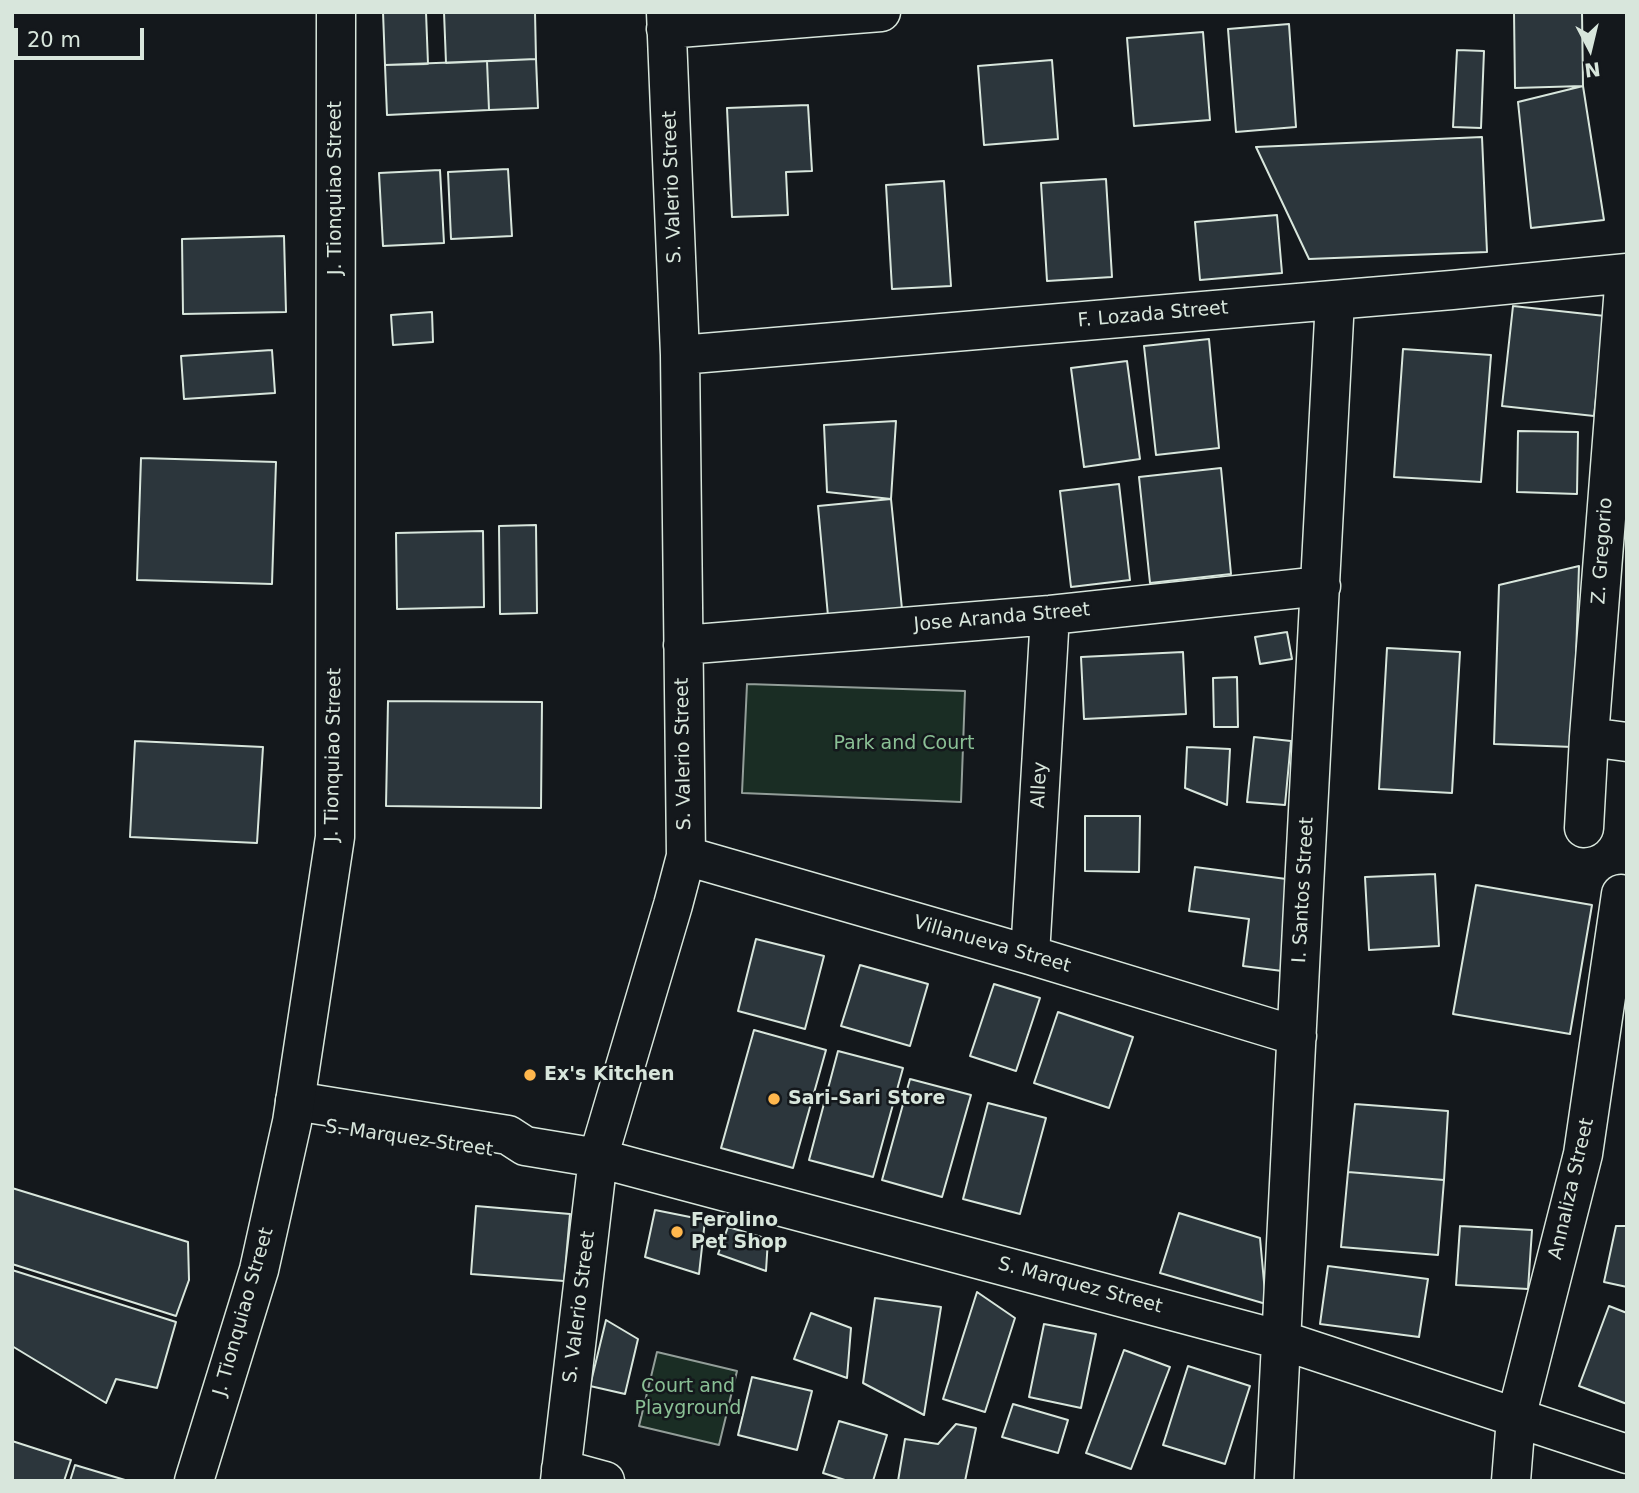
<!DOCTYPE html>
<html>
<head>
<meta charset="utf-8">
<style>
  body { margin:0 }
  #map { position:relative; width:1639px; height:1493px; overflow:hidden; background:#14181c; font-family:"DejaVu Sans",sans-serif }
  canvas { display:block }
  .frame { position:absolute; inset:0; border:14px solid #d8e6dc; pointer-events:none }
  .north { position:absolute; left:1555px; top:14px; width:70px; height:70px; -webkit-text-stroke:5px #14181c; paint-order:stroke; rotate:173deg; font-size:19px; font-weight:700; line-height:28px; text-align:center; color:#d8e6dc }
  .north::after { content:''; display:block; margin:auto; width:24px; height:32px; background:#d8e6dc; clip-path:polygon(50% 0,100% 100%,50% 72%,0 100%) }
  .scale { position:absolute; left:14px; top:28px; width:130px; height:32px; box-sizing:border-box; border:4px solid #d8e6dc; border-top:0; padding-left:9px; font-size:21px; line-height:24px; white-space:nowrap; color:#d8e6dc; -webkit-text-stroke:5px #14181c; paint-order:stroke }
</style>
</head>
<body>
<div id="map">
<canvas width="1639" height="1493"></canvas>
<div class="frame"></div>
<div class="north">N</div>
<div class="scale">20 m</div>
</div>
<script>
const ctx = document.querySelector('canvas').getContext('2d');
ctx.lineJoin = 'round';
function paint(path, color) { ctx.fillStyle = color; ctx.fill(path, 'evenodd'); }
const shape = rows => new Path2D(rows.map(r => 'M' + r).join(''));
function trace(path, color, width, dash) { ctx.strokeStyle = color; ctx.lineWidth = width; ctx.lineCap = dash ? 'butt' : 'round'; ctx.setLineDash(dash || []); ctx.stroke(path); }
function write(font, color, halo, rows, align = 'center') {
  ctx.font = font + ' "DejaVu Sans",sans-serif'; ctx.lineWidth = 5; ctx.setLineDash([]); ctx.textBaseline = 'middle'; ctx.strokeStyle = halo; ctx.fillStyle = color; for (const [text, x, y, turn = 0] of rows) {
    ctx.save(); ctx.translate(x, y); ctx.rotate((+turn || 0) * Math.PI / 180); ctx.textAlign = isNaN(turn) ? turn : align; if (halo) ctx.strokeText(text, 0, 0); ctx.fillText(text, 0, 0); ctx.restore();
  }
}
const green = shape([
  [747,684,965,691,961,802,742,793,747,684],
  [657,1352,737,1371,719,1445,639,1426,657,1352]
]);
const building = shape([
  [383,12,426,12,428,64,385,65,383,12],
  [444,12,535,12,536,59,446,63,444,12],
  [1514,12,1582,12,1583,86,1515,88,1514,12],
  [1289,24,1296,127,1236,132,1228,29,1289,24],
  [1203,32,1210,120,1134,126,1127,38,1203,32],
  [1457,50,1484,51,1481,128,1453,127,1457,50],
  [536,59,538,108,489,110,487,61,536,59],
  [1052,60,1058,139,984,145,978,66,1052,60],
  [487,61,489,110,387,115,385,65,487,61],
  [1583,86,1604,220,1531,228,1518,102,1583,86],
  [808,105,812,171,786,172,788,215,732,217,727,108,808,105],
  [1482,137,1487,252,1309,259,1256,147,1482,137],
  [508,169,512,236,451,239,448,172,508,169],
  [440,170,444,243,383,246,379,173,440,170],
  [1106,179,1112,277,1047,281,1041,183,1106,179],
  [944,181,951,286,892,289,886,185,944,181],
  [1277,215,1282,273,1200,280,1195,222,1277,215],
  [284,236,286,312,183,314,182,239,284,236],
  [1513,306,1605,316,1594,416,1502,406,1513,306],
  [432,312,433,342,393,345,391,315,432,312],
  [1209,339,1219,448,1156,455,1144,346,1209,339],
  [1403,349,1491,355,1481,482,1394,477,1403,349],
  [272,350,275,393,184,399,181,356,272,350],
  [1127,361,1140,459,1084,467,1071,368,1127,361],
  [896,421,891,499,827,492,824,425,896,421],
  [1518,431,1578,432,1577,494,1517,492,1518,431],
  [141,458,276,462,272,584,137,580,141,458],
  [1221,468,1231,574,1150,583,1139,477,1221,468],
  [1119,484,1130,580,1071,587,1060,491,1119,484],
  [891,499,902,609,828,616,818,506,891,499],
  [536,525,537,613,500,614,499,526,536,525],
  [483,531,484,607,397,609,396,533,483,531],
  [1579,566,1573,747,1494,744,1499,585,1579,566],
  [1287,632,1292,659,1260,664,1255,637,1287,632],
  [1387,648,1460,652,1452,793,1379,789,1387,648],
  [1183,652,1186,714,1084,719,1081,657,1183,652],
  [1237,677,1238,727,1214,727,1213,678,1237,677],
  [388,701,542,702,541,808,386,806,388,701],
  [1254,737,1291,741,1285,805,1247,802,1254,737],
  [135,741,263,747,257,843,130,837,135,741],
  [1187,747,1230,749,1227,805,1185,788,1187,747],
  [1085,816,1140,816,1139,872,1085,871,1085,816],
  [1195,867,1294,880,1282,971,1243,966,1249,919,1189,911,1195,867],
  [1435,874,1439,946,1369,950,1365,877,1435,874],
  [1476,885,1592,905,1570,1034,1453,1014,1476,885],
  [756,939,824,956,805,1029,738,1011,756,939],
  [860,965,928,984,910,1046,841,1026,860,965],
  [994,984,1040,998,1016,1071,970,1056,994,984],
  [1058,1012,1133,1037,1109,1108,1034,1083,1058,1012],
  [754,1030,826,1050,793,1168,721,1148,754,1030],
  [838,1051,903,1068,873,1177,809,1160,838,1051],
  [910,1079,971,1095,942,1197,882,1180,910,1079],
  [988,1103,1046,1118,1020,1214,963,1199,988,1103],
  [1355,1104,1448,1111,1444,1180,1348,1172,1355,1104],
  [1348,1172,1444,1180,1438,1255,1341,1247,1348,1172],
  [12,1188,188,1242,189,1280,176,1316,12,1264,12,1188],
  [476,1206,570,1214,564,1281,471,1274,476,1206],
  [655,1210,705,1220,699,1274,645,1257,655,1210],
  [1179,1213,1260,1238,1266,1304,1160,1273,1179,1213],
  [1460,1226,1532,1230,1528,1289,1456,1285,1460,1226],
  [1616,1226,1627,1226,1627,1287,1604,1282,1616,1226],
  [728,1227,768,1239,766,1271,718,1254,728,1227],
  [1328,1266,1428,1279,1419,1337,1320,1324,1328,1266],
  [12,1270,176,1322,157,1388,116,1379,106,1403,12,1346,12,1270],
  [977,1292,1015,1318,985,1412,943,1399,977,1292],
  [875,1298,941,1307,924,1415,863,1383,875,1298],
  [1609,1306,1627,1313,1627,1404,1579,1386,1609,1306],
  [811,1313,851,1328,847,1378,794,1359,811,1313],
  [606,1320,638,1339,625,1394,590,1386,606,1320],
  [1044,1324,1096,1334,1081,1408,1029,1397,1044,1324],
  [1124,1350,1170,1367,1131,1469,1086,1453,1124,1350],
  [1188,1366,1250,1386,1225,1464,1163,1445,1188,1366],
  [752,1377,812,1391,797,1450,738,1435,752,1377],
  [1013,1404,1068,1420,1058,1453,1002,1437,1013,1404],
  [839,1421,887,1435,873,1481,848,1481,823,1473,839,1421],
  [956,1424,976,1428,965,1481,898,1481,905,1439,938,1444,956,1424],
  [12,1441,71,1460,64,1481,12,1481,12,1441],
  [75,1465,125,1480,70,1481,75,1465]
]);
const minor = shape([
  [666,29,881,12],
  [680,355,1452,290,1627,273],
  [683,645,1050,615,1321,586],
  [1589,737,1627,742],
  [1584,828,1589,737,1625,274],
  [686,856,1030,955,1297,1036],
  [1030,955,1050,615],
  [295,1101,508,1135,525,1146,598,1158,1281,1340,1627,1454],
  [561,1469,605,1481],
  [560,1481,598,1158,673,905,686,856,680,355,666,12],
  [1274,1481,1304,887,1335,300],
  [1511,1481,1516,1418,1583,1154,1621,894]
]);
const major = shape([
  [194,1481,259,1270,292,1122,335,837,336,12]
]);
const markers = [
  [530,1075,7,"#ffb74d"],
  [774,1099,7,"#ffb74d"],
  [677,1232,7,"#ffb74d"]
];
const streetNames = [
  ["S. Valerio Street",673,187,-92],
  ["J. Tionquiao Street",336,188,-90],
  ["F. Lozada Street",1153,315,-5],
  ["Z. Gregorio",1603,551,-86],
  ["Jose Aranda Street",1002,618,-5],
  ["S. Valerio Street",684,754,-91],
  ["J. Tionquiao Street",334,755,-89],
  ["Alley",1040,785,-87],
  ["I. Santos Street",1304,890,-87],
  ["Villanueva Street",992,945,16],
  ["S. Marquez Street",409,1139,8],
  ["Annaliza Street",1572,1189,-77],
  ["S. Marquez Street",1080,1286,15],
  ["S. Valerio Street",580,1307,-83],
  ["J. Tionquiao Street",244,1312,-74]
];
const parkNames = [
  ["Park and Court",904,744],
  ["Court and",688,1387],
  ["Playground",688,1409]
];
const poiNames = [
  ["Ex's Kitchen",544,1075],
  ["Sari-Sari Store",788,1099],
  ["Ferolino",691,1221],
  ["Pet Shop",691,1243]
];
paint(green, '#1a2d24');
trace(green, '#939e99', 2);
paint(building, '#2c363c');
trace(building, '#d8e6dc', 2);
trace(minor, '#d8e6dc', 41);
trace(major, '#d8e6dc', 41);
trace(minor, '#14181c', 38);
trace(major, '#14181c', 38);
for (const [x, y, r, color] of markers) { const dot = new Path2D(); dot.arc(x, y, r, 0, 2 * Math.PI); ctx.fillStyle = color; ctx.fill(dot); trace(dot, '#14181c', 2.5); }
write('19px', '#d8e6dc', '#14181c', streetNames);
write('19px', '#8ac095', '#14181c', parkNames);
write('bold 19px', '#d8e6dc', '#14181c', poiNames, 'left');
</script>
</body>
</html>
